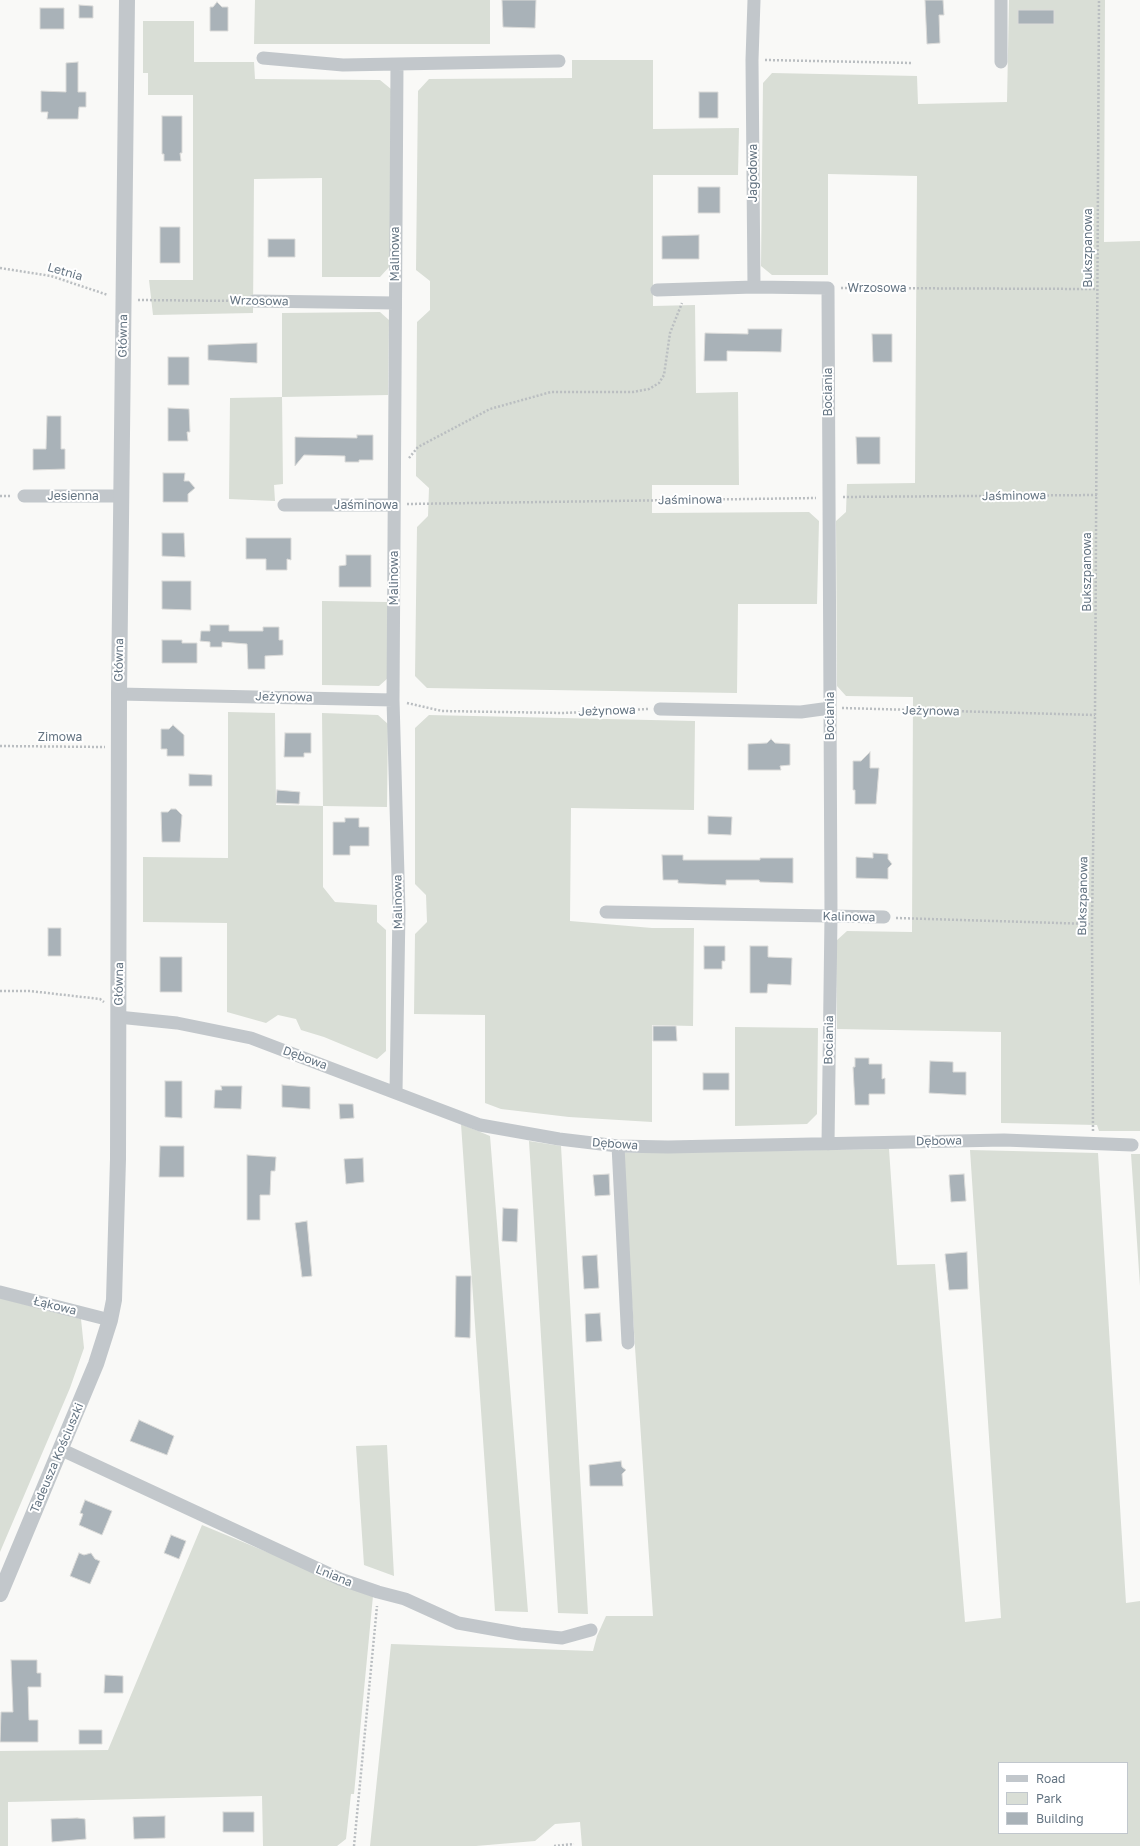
<!DOCTYPE html>
<html>
<head>
<meta charset="utf-8">
<style>
  body { margin:0 }
  #map { position:relative; width:1140px; height:1846px; overflow:hidden; background:#f9f9f7; font-family:"Golos Text",sans-serif }
  canvas { display:block }
  .legend { position:absolute; left:998px; top:1762px; width:130px; height:72px; box-sizing:border-box; background:#fff; border:1px solid #c1c7cd; margin:0; padding:5px 7px; list-style:none; font-size:12px; color:#647482 }
  .legend li { display:flex; align-items:center; gap:8px; height:20px }
  .legend b { width:20px; border:1px solid #c1c7cd }
</style>
</head>
<body>
<div id="map">
<canvas width="1140" height="1846"></canvas>
<ul class="legend">
<li><b style="height:5px;background:#c2c7cb"></b>Road</li>
<li><b style="height:11px;background:#d9ded6"></b>Park</li>
<li><b style="height:11px;background:#a9b2b8"></b>Building</li>
</ul>
</div>
<script>
const ctx = document.querySelector('canvas').getContext('2d');
ctx.lineJoin = 'round';
function paint(path, color) { ctx.fillStyle = color; ctx.fill(path, 'evenodd'); }
const shape = rows => new Path2D(rows.map(r => 'M' + r).join(''));
function trace(path, color, width, dash) { ctx.strokeStyle = color; ctx.lineWidth = width; ctx.lineCap = dash ? 'butt' : 'round'; ctx.setLineDash(dash || []); ctx.stroke(path); }
function write(font, color, halo, rows, align = 'center') {
  ctx.font = font + ' "Golos Text",sans-serif'; ctx.lineWidth = 4; ctx.setLineDash([]); ctx.textBaseline = 'middle'; ctx.strokeStyle = halo; ctx.fillStyle = color; for (const [text, x, y, turn = 0] of rows) {
    ctx.save(); ctx.translate(x, y); ctx.rotate((+turn || 0) * Math.PI / 180); ctx.textAlign = isNaN(turn) ? turn : align; if (halo) ctx.strokeText(text, 0, 0); ctx.fillText(text, 0, 0); ctx.restore();
  }
}
const green = shape([
  [255,0,490,0,490,44,254,44],
  [1009,0,1105,0,1104,242,1140,241,1140,1131,1099,1131,1097,1125,1001,1123,1001,1032,837,1029,836,941,847,931,912,932,913,697,846,696,837,686,836,521,846,512,847,484,915,483,917,176,828,174,828,275,772,275,761,266,763,83,772,73,917,76,918,104,1007,102],
  [143,21,194,21,194,62,254,62,255,79,380,80,391,89,390,266,380,277,322,277,322,178,254,179,253,313,153,315,149,280,193,280,193,95,148,95,148,73,143,73],
  [572,60,653,60,653,129,739,128,738,175,653,175,653,306,695,305,696,393,738,392,739,485,652,485,652,513,809,512,819,521,817,604,738,604,737,693,427,688,415,676,417,527,428,516,429,488,416,476,417,322,430,310,430,281,416,270,418,91,429,79,572,78],
  [380,312,389,320,388,395,282,397,283,484,274,485,275,501,229,499,230,398,282,397,282,313],
  [322,601,388,602,388,678,379,686,322,685],
  [228,712,275,713,276,805,323,806,322,713,378,715,388,724,387,807,323,806,323,887,335,902,377,905,377,922,386,930,386,1051,377,1059,324,1037,301,1030,296,1019,278,1015,266,1023,227,1012,227,923,143,922,143,857,228,858],
  [429,715,695,721,694,810,571,808,570,921,652,928,694,928,693,1026,652,1025,652,1122,569,1117,501,1109,485,1103,485,1015,414,1014,415,934,427,922,426,895,415,884,415,728],
  [735,1027,818,1028,817,1114,807,1124,735,1126],
  [461,1124,490,1136,528,1612,495,1611],
  [529,1141,561,1146,588,1614,558,1613],
  [889,1149,897,1265,935,1264,965,1622,1001,1618,970,1150,1098,1153,1126,1603,1140,1601,1140,1846,582,1846,580,1822,555,1824,535,1841,476,1846,370,1846,391,1644,593,1651,597,1636,606,1616,653,1616,622,1153],
  [999,1763,1127,1763,1127,1833,999,1833],
  [1131,1154,1140,1154,1140,1286],
  [0,1298,81,1319,84,1348,70,1388,0,1552],
  [387,1445,394,1576,364,1565,356,1446],
  [202,1525,373,1596,354,1794,351,1794,346,1839,337,1846,263,1846,262,1796,8,1802,8,1846,0,1846,0,1751,108,1750]
]);
const building = shape([
  [502,0,536,0,535,28,503,27,502,0],
  [925,0,943,0,944,15,939,15,940,43,927,44,925,0],
  [217,2,222,7,228,7,228,31,210,31,210,7,213,7,217,2],
  [79,5,93,6,93,18,79,18,79,5],
  [40,8,64,8,64,29,40,29,40,8],
  [1018,10,1054,10,1054,24,1018,24,1018,10],
  [78,62,78,92,86,92,86,107,79,107,78,119,47,119,48,112,41,112,41,91,66,92,66,63,78,62],
  [699,92,718,92,718,118,699,118,699,92],
  [162,116,182,116,182,153,180,153,181,161,164,161,164,154,162,154,162,116],
  [698,187,720,187,720,213,698,213,698,187],
  [160,227,180,227,180,263,160,263,160,227],
  [699,235,699,259,662,259,662,236,699,235],
  [268,239,295,239,295,257,268,257,268,239],
  [748,329,782,329,781,352,727,351,727,361,704,361,705,333,748,334,748,329],
  [872,334,892,334,892,362,873,362,872,334],
  [257,343,257,363,208,360,208,345,257,343],
  [168,357,189,357,189,385,168,385,168,357],
  [168,408,189,409,190,432,187,432,188,441,168,441,168,408],
  [47,416,61,416,61,449,65,449,65,469,33,470,33,449,46,449,47,416],
  [357,435,373,435,373,460,359,460,359,462,345,462,345,456,304,455,295,466,295,437,357,438,357,435],
  [856,437,880,437,880,464,857,464,856,437],
  [163,473,185,473,184,481,189,481,195,488,188,494,188,502,163,502,163,473],
  [162,533,184,533,185,557,162,556,162,533],
  [246,538,291,538,291,560,287,559,287,570,266,570,266,559,246,559,246,538],
  [346,555,371,555,371,587,339,587,339,566,346,565,346,555],
  [162,581,191,581,191,610,162,609,162,581],
  [210,625,229,625,229,631,263,631,263,627,279,627,279,640,283,640,283,655,265,656,265,669,248,669,247,644,222,642,222,647,210,647,210,642,200,641,201,631,210,631,210,625],
  [162,640,182,640,182,643,197,643,197,663,162,663,162,640],
  [173,725,184,735,184,756,167,756,167,749,161,749,161,729,169,729,173,725],
  [285,733,311,733,311,753,304,753,304,757,284,757,285,733],
  [771,739,775,743,790,744,790,765,780,766,781,770,748,770,748,744,767,743,771,739],
  [870,752,870,768,879,768,876,804,855,804,855,790,853,790,853,761,861,761,870,752],
  [189,774,212,775,212,786,189,786,189,774],
  [277,790,300,792,299,804,276,803,277,790],
  [171,809,176,809,182,815,180,842,162,842,161,812,168,812,171,809],
  [708,816,732,817,731,835,708,834,708,816],
  [345,818,359,818,359,827,369,827,369,846,350,846,350,855,333,855,333,822,345,822,345,818],
  [873,853,888,854,888,859,892,864,888,868,888,879,856,878,856,857,873,858,873,853],
  [662,855,683,855,683,860,760,860,760,858,793,858,793,883,760,882,759,880,726,880,726,885,678,883,678,880,663,880,662,855],
  [48,928,61,928,61,956,48,956,48,928],
  [704,946,725,946,725,961,722,961,722,969,704,969,704,946],
  [750,946,768,946,768,957,792,958,791,985,768,984,767,993,750,993,750,946],
  [160,957,182,957,182,992,160,992,160,957],
  [653,1026,676,1026,677,1041,653,1041,653,1026],
  [855,1058,869,1058,869,1064,882,1064,882,1079,885,1078,885,1094,869,1094,869,1105,855,1105,853,1067,855,1067,855,1058],
  [930,1061,953,1062,953,1072,966,1072,966,1095,929,1093,930,1061],
  [703,1073,729,1073,729,1090,703,1090,703,1073],
  [165,1081,182,1081,182,1118,165,1117,165,1081],
  [282,1085,310,1087,310,1109,282,1107,282,1085],
  [221,1086,242,1086,241,1109,214,1108,215,1090,222,1090,221,1086],
  [339,1104,353,1104,354,1118,340,1119,339,1104],
  [160,1146,184,1146,184,1177,159,1177,160,1146],
  [247,1155,276,1157,275,1171,271,1171,270,1195,260,1195,260,1220,247,1220,247,1155],
  [363,1158,364,1182,346,1184,344,1159,363,1158],
  [609,1174,610,1195,595,1196,593,1175,609,1174],
  [964,1174,966,1201,951,1202,949,1175,964,1174],
  [503,1208,518,1209,517,1242,502,1241,503,1208],
  [307,1221,312,1276,302,1277,295,1223,307,1221],
  [967,1252,968,1289,949,1290,945,1254,967,1252],
  [597,1255,599,1288,584,1289,582,1256,597,1255],
  [456,1276,471,1276,470,1338,455,1337,456,1276],
  [600,1313,602,1341,586,1342,585,1314,600,1313],
  [139,1420,174,1436,167,1455,130,1441,139,1420],
  [621,1461,622,1467,626,1470,622,1474,623,1486,590,1486,589,1465,621,1461],
  [85,1500,112,1511,102,1535,79,1525,83,1514,80,1513,85,1500],
  [171,1535,186,1541,179,1559,164,1553,171,1535],
  [79,1553,84,1555,91,1553,95,1559,100,1561,90,1584,70,1576,79,1553],
  [11,1660,37,1660,37,1673,41,1673,41,1687,28,1687,29,1720,38,1720,38,1742,0,1742,1,1712,13,1712,11,1660],
  [105,1675,123,1676,123,1693,104,1693,105,1675],
  [79,1730,102,1730,102,1744,79,1744,79,1730],
  [223,1812,254,1812,254,1832,223,1832,223,1812],
  [165,1816,165,1838,134,1839,133,1817,165,1816],
  [77,1818,85,1819,86,1839,52,1842,51,1819,77,1818]
]);
const path = shape([
  [765,60,913,63],
  [0,268,51,276,108,295],
  [841,288,1096,289],
  [138,300,241,301],
  [409,458,418,447,490,409,551,392,633,392,649,389,659,383,664,375,670,333,682,303],
  [0,496,12,496],
  [843,497,1097,495],
  [407,504,816,498],
  [407,703,442,711,563,713,648,709],
  [842,708,1095,715],
  [0,746,105,747],
  [896,918,1092,924],
  [0,991,30,991,100,999,104,1002],
  [1093,1131,1092,924,1095,715,1099,0],
  [354,1846,377,1606],
  [554,1846,574,1844]
]);
const minor = shape([
  [754,0,752,60,754,287],
  [263,58,343,65,559,61],
  [1001,62,1001,0],
  [657,290,754,287,828,288,831,916,828,1144],
  [254,301,395,303],
  [24,496,121,496],
  [284,505,394,505],
  [119,694,393,700],
  [660,709,801,712,830,708],
  [606,912,884,917],
  [118,1017,177,1023,251,1038,480,1125,559,1139,618,1146,668,1147,1004,1140,1132,1145],
  [396,1092,399,911,393,700,397,65],
  [618,1146,628,1343],
  [0,1292,110,1320],
  [60,1449,340,1579,378,1592,405,1599,458,1623,520,1634,562,1638,591,1630]
]);
const tertiary = shape([
  [0,1594,96,1364,110,1320,114,1300,118,1159,119,694,127,0]
]);
const streetNames = [
  ["Jagodowa",753,173,-90],
  ["Bukszpanowa",1088,248,-90],
  ["Malinowa",395,254,-90],
  ["Letnia",65,272,16],
  ["Wrzosowa",877,288],
  ["Wrzosowa",259,301,1],
  ["Główna",123,336,-89],
  ["Bociania",828,392,-90],
  ["Jesienna",73,496],
  ["Jaśminowa",1014,496,-1],
  ["Jaśminowa",690,500,-1],
  ["Jaśminowa",366,505],
  ["Bukszpanowa",1087,572,-90],
  ["Malinowa",394,578,-90],
  ["Główna",119,660,-89],
  ["Jeżynowa",284,697,1],
  ["Jeżynowa",607,711,-2],
  ["Jeżynowa",931,711,1],
  ["Bociania",830,716,-90],
  ["Zimowa",60,737],
  ["Bukszpanowa",1083,896,-89],
  ["Malinowa",398,902,-91],
  ["Kalinowa",849,917,1],
  ["Główna",119,984,-89],
  ["Bociania",829,1040,-89],
  ["Dębowa",305,1058,20],
  ["Dębowa",939,1141,-1],
  ["Dębowa",615,1144,4],
  ["Łąkowa",55,1306,14],
  ["Tadeusza Kościuszki",57,1458,-67],
  ["Lniana",334,1576,22]
];
paint(green, '#d9ded6');
paint(building, '#a9b2b8');
trace(building, '#dbdbd9', 1);
trace(path, '#babec1', 2.5, [2, 2]);
trace(minor, '#c2c7cb', 13);
trace(tertiary, '#c2c7cb', 16);
write('12px', '#647482', '#fff', streetNames);
</script>
</body>
</html>
